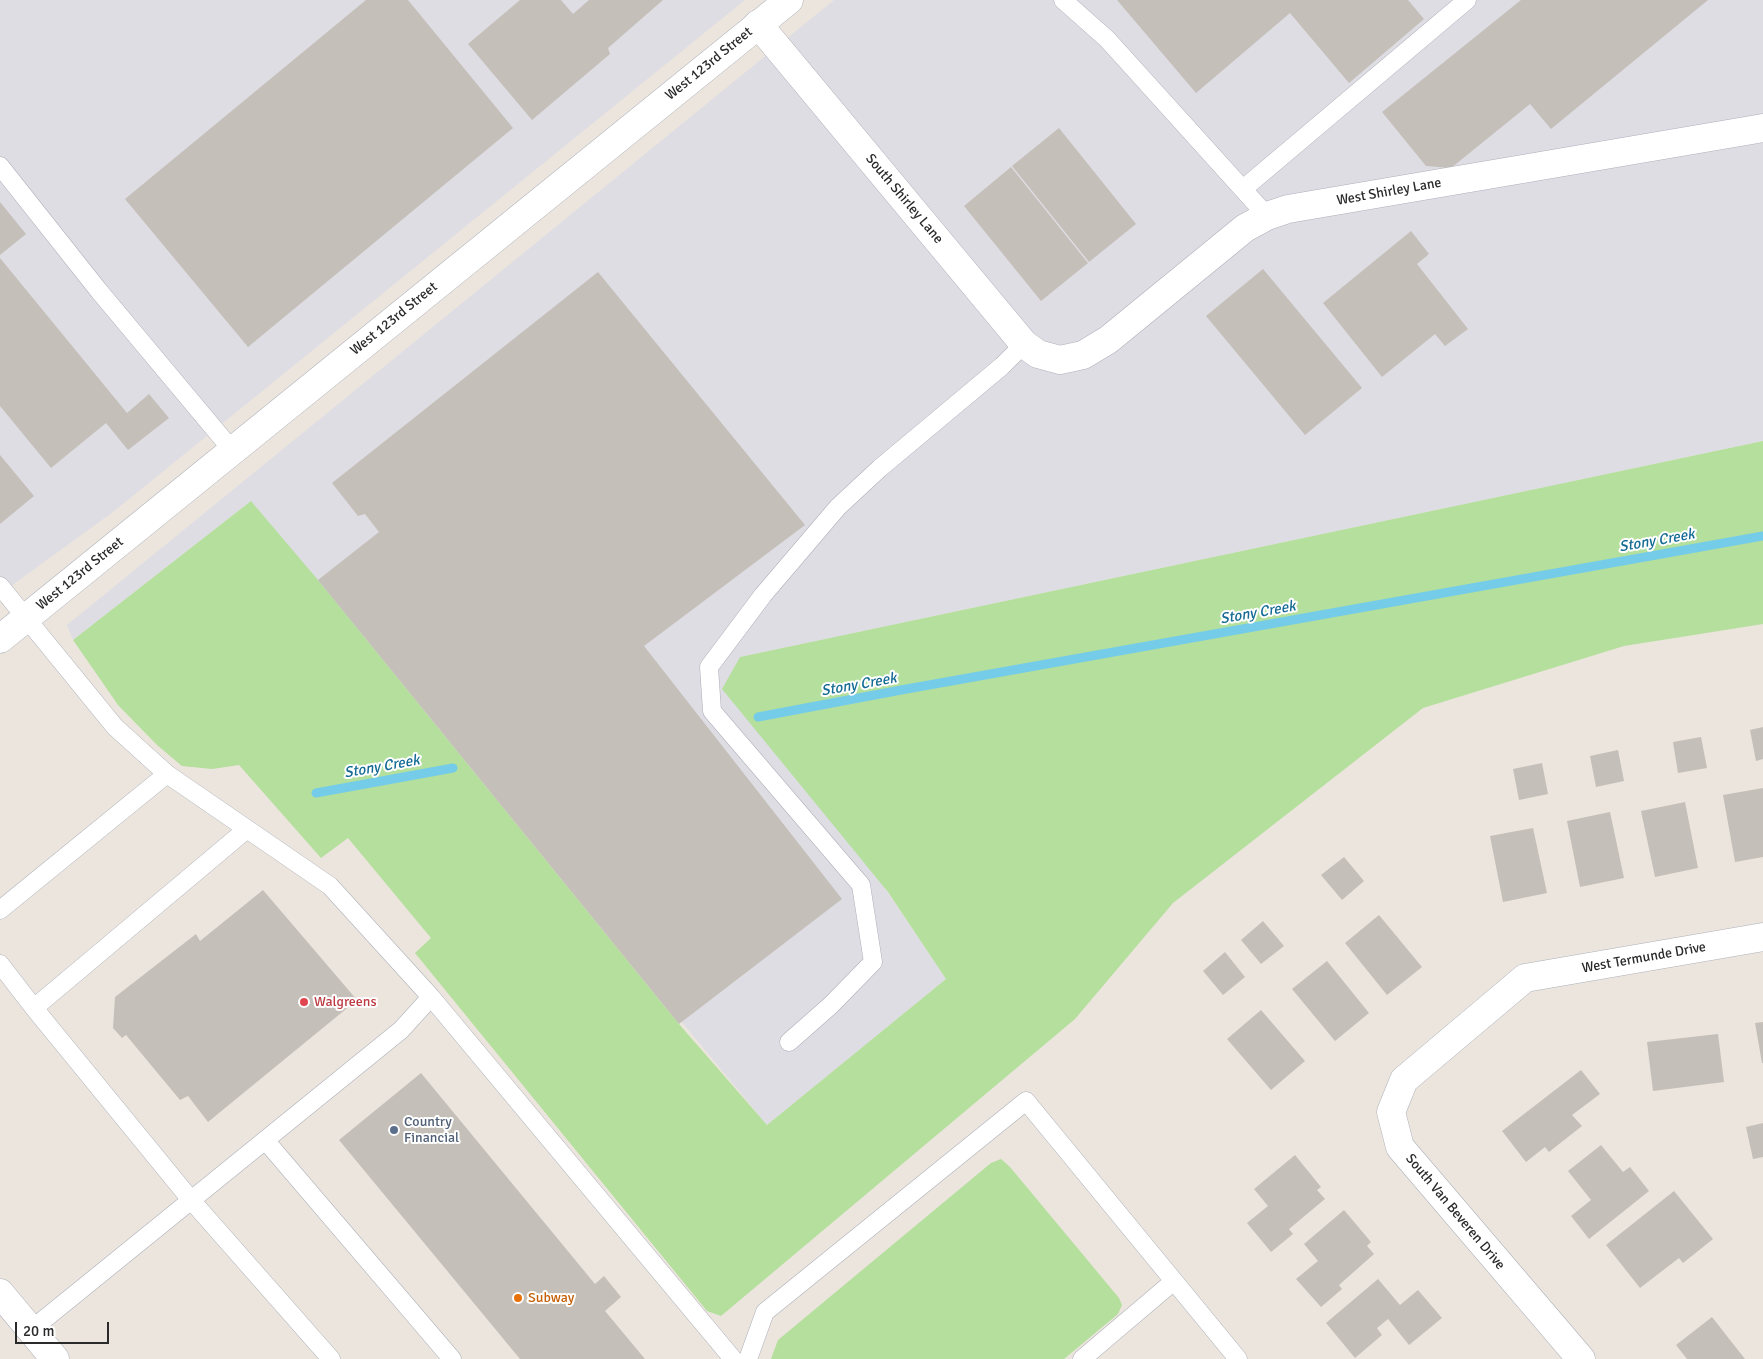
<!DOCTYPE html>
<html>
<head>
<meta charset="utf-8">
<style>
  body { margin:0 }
  #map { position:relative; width:1763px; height:1359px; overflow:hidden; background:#ebe5dd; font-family:Signika,sans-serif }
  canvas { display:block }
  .scale { position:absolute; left:15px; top:1322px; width:94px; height:22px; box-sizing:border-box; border:2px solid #2a2a2a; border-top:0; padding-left:6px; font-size:15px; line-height:18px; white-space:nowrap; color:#2a2a2a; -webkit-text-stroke:4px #fff; paint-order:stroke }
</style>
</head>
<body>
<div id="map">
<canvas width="1763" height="1359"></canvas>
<div class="scale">20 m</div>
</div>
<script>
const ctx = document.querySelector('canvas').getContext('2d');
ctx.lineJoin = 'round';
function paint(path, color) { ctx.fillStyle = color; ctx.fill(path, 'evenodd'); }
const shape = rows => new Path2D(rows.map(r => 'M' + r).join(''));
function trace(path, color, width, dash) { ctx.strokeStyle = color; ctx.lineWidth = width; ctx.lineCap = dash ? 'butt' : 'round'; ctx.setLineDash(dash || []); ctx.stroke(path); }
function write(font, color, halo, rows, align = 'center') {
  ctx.font = font + ' Signika,sans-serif'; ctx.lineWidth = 4; ctx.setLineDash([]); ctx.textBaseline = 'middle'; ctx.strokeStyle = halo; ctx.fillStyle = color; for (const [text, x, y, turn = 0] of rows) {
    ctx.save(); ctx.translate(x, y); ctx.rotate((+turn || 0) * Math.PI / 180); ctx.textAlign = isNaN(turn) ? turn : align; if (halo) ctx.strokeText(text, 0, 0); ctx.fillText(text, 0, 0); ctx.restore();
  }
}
const industrial = shape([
  [0,0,745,0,113,512,0,594],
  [834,0,1763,0,1763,441,740,657,888,893,946,979,767,1125,251,501,73,640,67,625]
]);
const green = shape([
  [1763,441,1763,624,1624,646,1423,708,1173,903,1075,1019,721,1316,707,1311,415,953,431,938,348,838,321,858,239,765,212,769,182,766,157,745,118,705,73,640,251,501,318,580,679,1024,767,1125,946,979,888,892,722,689,740,657],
  [1001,1159,1010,1167,1119,1298,1122,1305,1118,1314,1064,1359,771,1359,778,1340,991,1163]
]);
const stream = shape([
  [758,717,901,690,1763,536],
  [316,793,453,768]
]);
const building = shape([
  [366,0,408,0,513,128,248,347,125,199],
  [520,0,561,0,573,14,589,0,663,0,608,48,610,54,532,120,468,44],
  [1117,0,1408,0,1424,19,1349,83,1290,13,1196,93],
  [1521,0,1708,0,1551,129,1530,104,1451,168,1426,166,1382,112],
  [1059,128,1136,224,1089,262,1012,166],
  [1011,167,1088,263,1041,301,964,206],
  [0,202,26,234,0,255],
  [1411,231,1429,254,1417,264,1468,329,1445,346,1435,334,1382,377,1323,303],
  [0,258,127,413,149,394,169,418,128,450,106,423,51,468,0,406],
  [1263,269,1362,388,1305,435,1206,316],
  [598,272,805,525,644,646,842,899,679,1024,318,580,379,532,365,514,358,516,332,483],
  [0,455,34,496,0,524],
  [1763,727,1763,759,1756,761,1750,730],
  [1701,737,1707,768,1678,773,1673,742],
  [1618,750,1624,781,1596,787,1590,756],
  [1542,763,1548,794,1519,800,1513,769],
  [1763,788,1763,857,1735,862,1723,795],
  [1685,802,1698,868,1655,877,1641,811],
  [1610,812,1624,878,1580,887,1567,821],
  [1533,828,1547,893,1503,902,1490,836],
  [1344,857,1364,881,1342,900,1321,875],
  [263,890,357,1000,208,1122,188,1096,180,1100,126,1035,122,1038,113,1028,115,997,196,934,200,941],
  [1379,915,1422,967,1387,995,1345,943],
  [1263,921,1284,946,1261,964,1241,940],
  [1225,952,1245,977,1223,995,1203,971],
  [1327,961,1369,1013,1335,1041,1292,989],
  [1261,1010,1305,1061,1271,1090,1227,1039],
  [1763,1022,1763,1063,1762,1063,1755,1023],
  [1718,1034,1724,1082,1653,1091,1647,1042],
  [1581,1070,1600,1094,1572,1115,1582,1126,1549,1152,1545,1147,1526,1162,1502,1131],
  [421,1073,595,1284,604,1276,621,1297,605,1311,645,1359,520,1359,339,1140],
  [1763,1123,1763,1157,1753,1159,1746,1127],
  [1601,1145,1623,1172,1630,1167,1649,1191,1589,1239,1571,1216,1591,1200,1568,1171],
  [1295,1155,1321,1187,1317,1190,1325,1199,1289,1229,1293,1234,1271,1252,1247,1223,1268,1206,1254,1189],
  [1674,1191,1713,1239,1683,1263,1679,1258,1640,1288,1606,1245],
  [1344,1210,1371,1242,1367,1246,1374,1254,1339,1285,1342,1289,1321,1307,1296,1279,1318,1261,1304,1244],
  [1378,1279,1400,1305,1418,1290,1442,1318,1409,1345,1388,1319,1377,1328,1382,1335,1355,1358,1326,1323],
  [1712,1317,1745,1359,1687,1359,1676,1345]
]);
const service = shape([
  [1063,0,1107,39,1267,216],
  [0,166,99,291,232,450],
  [1243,189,1467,0],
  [0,586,115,727,167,774,330,886,431,997],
  [0,910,167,774],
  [0,964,34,1008,191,1200,331,1359],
  [34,1008,247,829],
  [789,1042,831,1005,873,962,861,885,712,711,709,667,763,595,838,507,880,468,1002,366,1024,344],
  [265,1140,452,1359],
  [31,1330,401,1030,431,997,733,1359],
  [748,1359,765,1312,1026,1101,1238,1359],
  [1082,1359,1174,1281]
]);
const minor = shape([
  [758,24,1024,344,1038,354,1060,360,1083,355,1108,340,1245,228,1267,216,1288,209,1763,128],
  [1581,1359,1400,1147,1391,1112,1404,1080,1525,978,1763,937]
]);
const tertiary = shape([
  [0,639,789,0]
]);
const secondary = shape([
  [0,1293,55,1359]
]);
const markers = [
  [304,1002,5,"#e0444e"],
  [394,1130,5,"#5c6f8a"],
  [518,1298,5,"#e8710a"]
];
const streetNames = [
  ["West 123rd Street",709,64,-39],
  ["West Shirley Lane",1389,192,-10],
  ["South Shirley Lane",904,199,50],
  ["West 123rd Street",394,319,-39],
  ["West 123rd Street",80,574,-39],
  ["West Termunde Drive",1644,958,-10],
  ["South Van Beveren Drive",1455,1212,50]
];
const healthNames = [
  ["Walgreens",314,1002]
];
const serviceNames = [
  ["Country",404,1122],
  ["Financial",404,1138]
];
const foodNames = [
  ["Subway",528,1298]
];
const waterNames = [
  ["Stony Creek",1657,541,-10],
  ["Stony Creek",1258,613,-10],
  ["Stony Creek",859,685,-10],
  ["Stony Creek",382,767,-10]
];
paint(industrial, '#dfdde4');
paint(green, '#b4df9c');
trace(stream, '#75cce8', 9);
paint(building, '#c4bfb8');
trace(service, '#adb0ba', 19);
trace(minor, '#adb0ba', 29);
trace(tertiary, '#adb0ba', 29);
trace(secondary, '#adb0ba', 29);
trace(service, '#fff', 18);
trace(minor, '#fff', 28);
trace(tertiary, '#fff', 28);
trace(secondary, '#fff', 28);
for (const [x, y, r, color] of markers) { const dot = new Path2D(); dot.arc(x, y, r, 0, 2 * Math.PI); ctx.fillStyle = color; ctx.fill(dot); trace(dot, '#fff', 2); }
write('14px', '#2a2a2a', '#fff', streetNames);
write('14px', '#be3a42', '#fff', healthNames, 'left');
write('14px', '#4e5e75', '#fff', serviceNames, 'left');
write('14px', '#c56008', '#fff', foodNames, 'left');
write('italic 15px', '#156b94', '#fff', waterNames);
</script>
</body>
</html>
